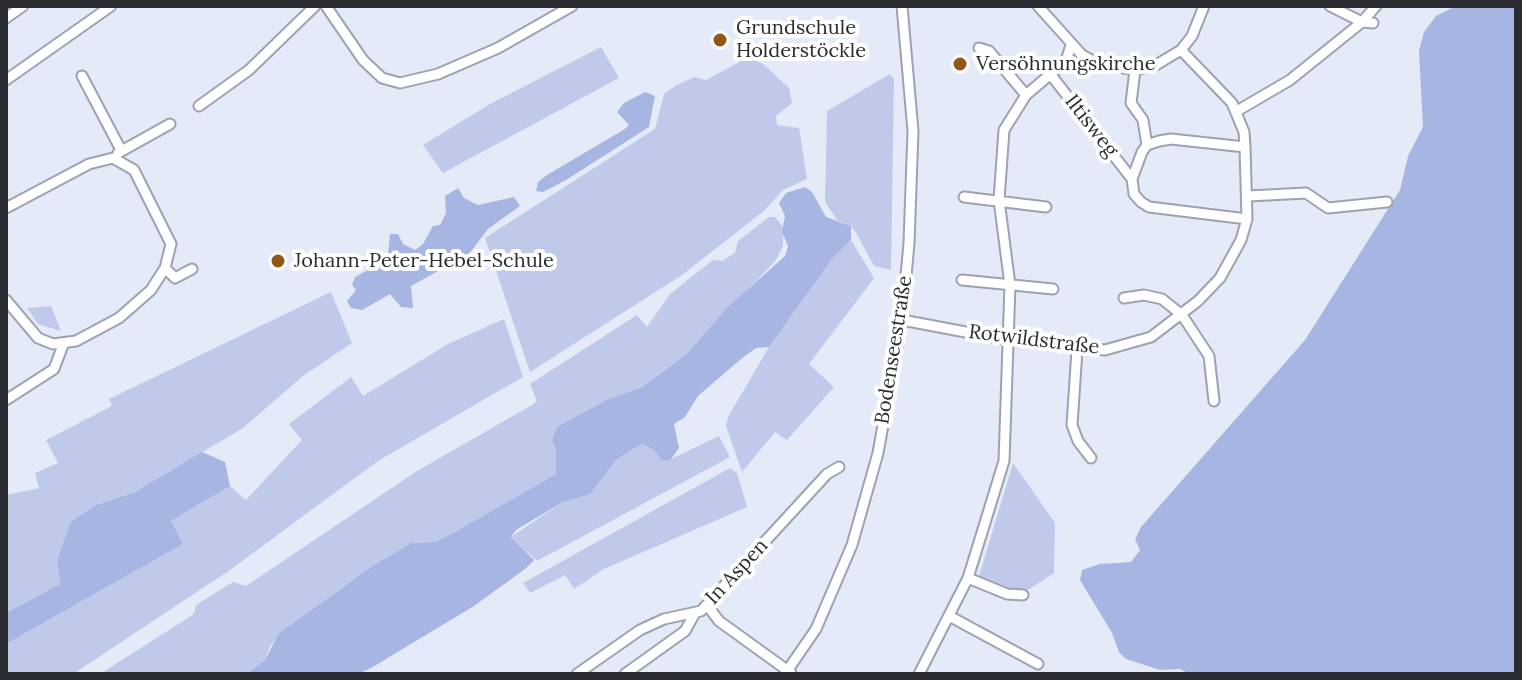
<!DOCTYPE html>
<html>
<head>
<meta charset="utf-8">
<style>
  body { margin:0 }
  #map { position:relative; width:1522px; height:680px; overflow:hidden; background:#e5eaf9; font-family:Lora,serif }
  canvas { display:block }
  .frame { position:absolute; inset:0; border:8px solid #2a2c31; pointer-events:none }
</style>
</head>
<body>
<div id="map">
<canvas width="1522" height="680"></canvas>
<div class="frame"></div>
</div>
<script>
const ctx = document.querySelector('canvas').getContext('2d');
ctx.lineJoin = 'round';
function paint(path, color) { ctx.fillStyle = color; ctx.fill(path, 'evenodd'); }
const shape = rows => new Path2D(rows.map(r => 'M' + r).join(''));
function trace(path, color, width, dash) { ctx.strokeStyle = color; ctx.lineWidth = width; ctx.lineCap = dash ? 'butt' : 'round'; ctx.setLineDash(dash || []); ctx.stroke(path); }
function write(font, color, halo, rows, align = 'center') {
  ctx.font = font + ' Lora,serif'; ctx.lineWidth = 8; ctx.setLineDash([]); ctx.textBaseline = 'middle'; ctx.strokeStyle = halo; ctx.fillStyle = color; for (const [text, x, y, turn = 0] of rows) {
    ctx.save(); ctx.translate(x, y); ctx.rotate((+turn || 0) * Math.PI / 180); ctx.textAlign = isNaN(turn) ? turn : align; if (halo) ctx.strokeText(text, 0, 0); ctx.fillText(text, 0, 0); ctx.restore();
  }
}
const green = shape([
  [601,47,619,78,443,173,423,145,490,104],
  [749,57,763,64,789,88,792,103,776,116,777,125,799,128,807,179,783,190,765,210,682,275,530,372,485,238,655,129,664,94,675,86,694,77,706,80],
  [890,74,894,79,891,270,874,266,857,234,851,226,837,220,825,202,827,111],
  [769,217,775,217,783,227,783,246,776,260,687,354,642,387,606,400,557,427,552,440,556,450,556,474,453,533,435,542,411,543,371,567,291,624,270,646,265,660,246,674,100,674,194,614,196,605,233,582,246,586,417,471,532,405,537,401,530,384,637,315,647,327,670,294,713,260,722,261,735,253,738,241],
  [851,240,874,278,809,364,834,387,787,440,775,432,742,472,726,426,728,417,769,347,832,259],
  [331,292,352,343,303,376,243,428,135,492,96,505,71,521,57,560,60,584,6,613,6,495,39,488,35,473,58,463,46,440,112,406,109,399],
  [51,306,61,331,38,324,27,308],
  [504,319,523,377,378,461,230,570,73,674,6,674,6,644,183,544,171,521,230,486,246,500,302,440,289,424,351,377,363,396,448,344],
  [719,436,730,457,537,561,511,537,561,503,590,494,617,459,642,444,671,459],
  [1013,463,1055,523,1054,573,1023,593,979,576],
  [730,468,737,473,747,507,604,569,574,589,565,575,530,593,523,583]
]);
const forest = shape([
  [1473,6,1516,6,1516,674,1189,674,1180,669,1160,670,1126,659,1119,652,1112,633,1080,580,1082,570,1100,564,1131,562,1140,550,1135,539,1141,527,1305,340,1400,190,1408,156,1423,127,1419,51,1424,32,1436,16,1452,8],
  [645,92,655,96,649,127,566,180,543,192,536,191,538,182,547,175,625,129,629,125,617,112,624,103],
  [805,187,812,192,826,217,851,226,851,240,832,259,769,347,756,348,741,359,698,396,685,417,674,424,679,448,671,459,663,461,654,450,642,444,617,459,590,494,561,503,516,530,511,537,534,560,525,569,474,606,371,668,358,674,246,674,265,660,279,633,371,567,411,543,435,542,453,533,556,474,556,450,552,440,557,427,606,400,642,387,687,354,728,307,785,256,788,246,782,232,785,216,779,203,786,193],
  [458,188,464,198,478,205,514,197,520,206,488,229,469,254,411,286,413,308,401,307,390,294,362,310,351,308,347,301,356,290,352,285,355,277,383,262,388,255,390,234,398,234,403,244,415,250,423,244,433,226,440,225,446,213,445,196],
  [202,452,225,462,230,486,171,521,183,544,6,644,6,613,60,584,57,560,71,521,96,505,135,492]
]);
const minor = shape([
  [326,6,363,60,382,78,400,83,438,74,498,48,572,6],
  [1038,6,1082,55,1097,63,1135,70,1156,65,1181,50,1192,36,1204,6],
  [1330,6,1362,22,1376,6],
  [6,18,23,6],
  [979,48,989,51,1026,95],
  [1135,70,1131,103,1143,120,1147,145],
  [1051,75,1132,179,1134,194,1141,202,1149,207,1247,219],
  [82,76,121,150],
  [6,80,111,6],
  [199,106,249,70,315,6],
  [1237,111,1290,80,1362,22,1373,23],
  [118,153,170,124],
  [1132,179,1142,152,1147,145,1159,141,1171,139,1245,147],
  [1248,196,1306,193,1328,208,1387,202],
  [964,197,1046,207],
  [6,208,89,164,113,158,134,170,171,244,165,268,151,290,119,318,76,341,53,344,38,338,6,300],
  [165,268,175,278,192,269],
  [962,280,1053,289],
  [1124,298,1144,295,1162,299,1182,315,1209,356,1214,401],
  [902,320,1008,340,1105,350,1151,337,1198,301,1220,278,1241,240,1247,219,1245,147,1244,132,1232,103,1181,50],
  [1077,350,1072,425,1078,441,1091,458],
  [6,400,54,369,63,345],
  [968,578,1007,594,1023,595],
  [707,605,719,621,791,673],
  [951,617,1038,664],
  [577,674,640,630,664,619,701,611,827,474,839,467],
  [625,674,685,631,695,613],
  [785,674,816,629,852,545,878,453,902,320,909,243,913,131,902,6],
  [919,674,968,578,1004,461,1010,285,999,200,1004,130,1026,95,1066,61,1071,45]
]);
const markers = [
  [720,40,8,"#925717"],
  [960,64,8,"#925717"],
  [278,261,8,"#925717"]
];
const poiNames = [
  ["Grundschule",736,28],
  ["Holderstöckle",736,51],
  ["Versöhnungskirche",976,64],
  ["Johann-Peter-Hebel-Schule",294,261]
];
const streetNames = [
  ["Iltisweg",1091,126,52],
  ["Rotwildstraße",1034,340,7],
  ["Bodenseestraße",894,350,-81],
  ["In Aspen",737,572,-47]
];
paint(green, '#bfc9ea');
paint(forest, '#a7b5e2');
trace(minor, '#9ea2b0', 13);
trace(minor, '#fff', 9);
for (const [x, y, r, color] of markers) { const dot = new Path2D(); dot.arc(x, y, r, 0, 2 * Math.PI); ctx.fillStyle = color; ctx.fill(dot); trace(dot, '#fff', 3); }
write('20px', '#2a2c31', '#fff', poiNames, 'left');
write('20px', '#2a2c31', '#fff', streetNames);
</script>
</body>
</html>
